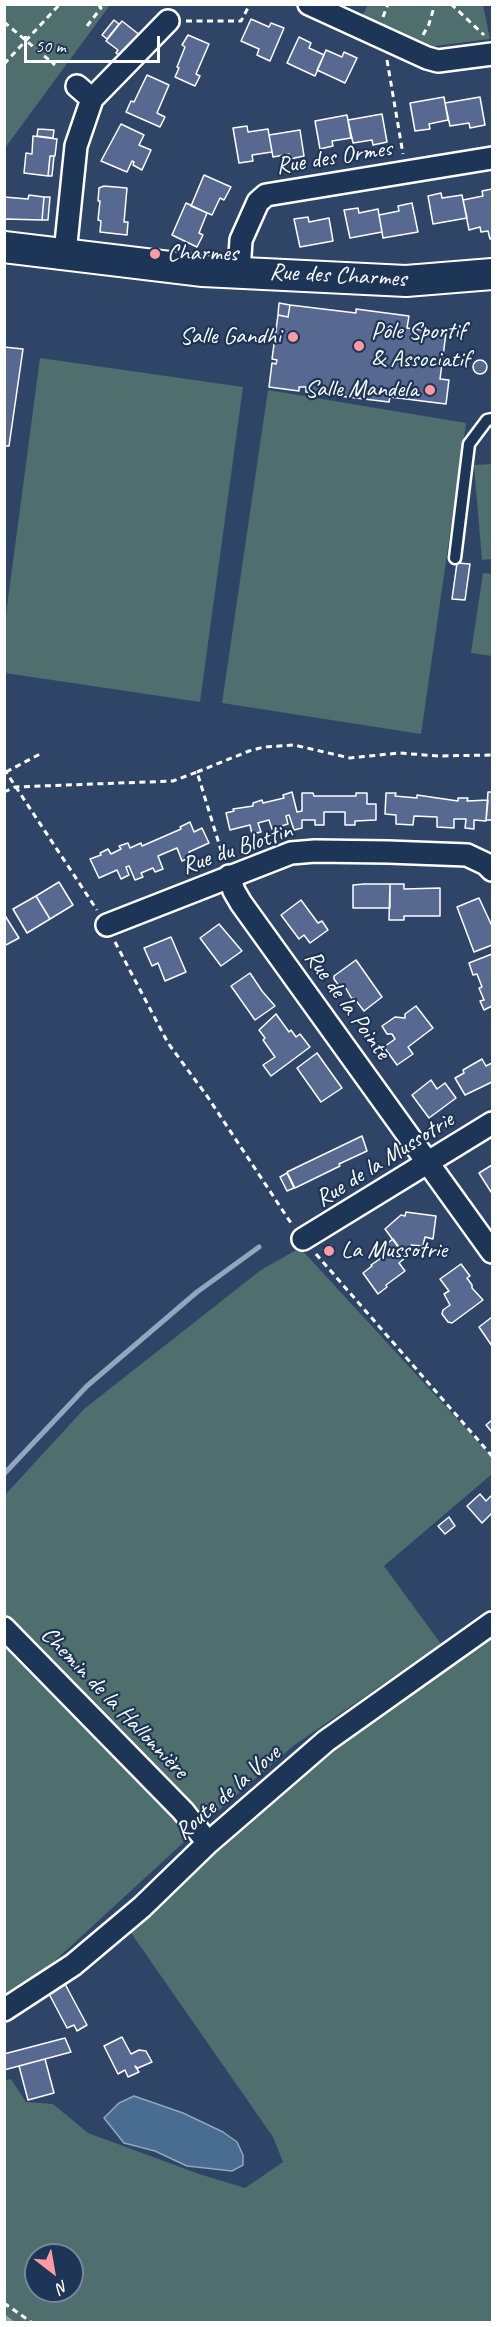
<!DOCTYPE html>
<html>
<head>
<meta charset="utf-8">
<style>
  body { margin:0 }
  #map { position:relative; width:497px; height:2327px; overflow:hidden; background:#2f4568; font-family:Caveat,sans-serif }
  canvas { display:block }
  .frame { position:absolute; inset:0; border:6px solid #fff; pointer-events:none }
  .north { position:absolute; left:24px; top:2243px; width:60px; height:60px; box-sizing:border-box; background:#1d3557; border:2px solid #77869a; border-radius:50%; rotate:149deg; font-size:16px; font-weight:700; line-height:24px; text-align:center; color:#fff }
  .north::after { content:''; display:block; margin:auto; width:21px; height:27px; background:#ff9aa2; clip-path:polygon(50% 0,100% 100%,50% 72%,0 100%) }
  .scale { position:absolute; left:24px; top:36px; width:136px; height:27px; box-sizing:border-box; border:3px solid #fff; border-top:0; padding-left:8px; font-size:18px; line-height:21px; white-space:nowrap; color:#fff; -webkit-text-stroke:4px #1d3557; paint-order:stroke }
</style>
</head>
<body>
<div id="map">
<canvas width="497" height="2327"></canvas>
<div class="frame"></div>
<div class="north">N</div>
<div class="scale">50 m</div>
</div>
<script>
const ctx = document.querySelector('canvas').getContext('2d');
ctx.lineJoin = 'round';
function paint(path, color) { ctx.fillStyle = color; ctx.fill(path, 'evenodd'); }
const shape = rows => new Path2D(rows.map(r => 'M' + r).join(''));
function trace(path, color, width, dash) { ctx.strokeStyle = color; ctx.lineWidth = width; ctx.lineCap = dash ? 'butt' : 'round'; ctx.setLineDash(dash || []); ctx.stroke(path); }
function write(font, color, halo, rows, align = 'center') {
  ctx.font = font + ' Caveat,sans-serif'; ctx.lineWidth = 4.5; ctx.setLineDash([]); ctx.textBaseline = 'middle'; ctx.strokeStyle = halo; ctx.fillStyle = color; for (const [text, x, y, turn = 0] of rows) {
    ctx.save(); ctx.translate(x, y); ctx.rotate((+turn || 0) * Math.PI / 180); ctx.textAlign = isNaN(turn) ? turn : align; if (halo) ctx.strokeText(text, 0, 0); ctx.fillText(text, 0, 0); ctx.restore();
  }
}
const green = shape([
  [5,4,110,5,5,148,4,5],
  [368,5,483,5,490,39,427,47,362,16],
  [40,358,243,387,200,702,5,673,5,622],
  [268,390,466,423,421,734,222,703],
  [492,464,492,559,482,560,474,465],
  [483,573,492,574,492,656,471,653],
  [300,1248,492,1457,492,1474,384,1566,441,1644,293,1746,210,1818,46,1969,5,1998,4,1496,84,1409,261,1270],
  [492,1637,492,2322,5,2322,5,2081,11,2079,26,2102,53,2104,88,2133,199,2174,245,2188,283,2162,273,2137,129,1930,330,1752],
  [36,2255,72,2255,72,2291,36,2291]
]);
const water = shape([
  [134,2096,183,2113,223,2132,237,2142,243,2155,243,2165,232,2171,187,2166,155,2151,124,2143,104,2118,119,2103,134,2096]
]);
const stream = shape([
  [4,1474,87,1386,197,1292,259,1247],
  [4,2317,11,2322]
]);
const building = shape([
  [251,19,269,27,271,23,284,28,270,61,257,55,259,49,241,41,251,19],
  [114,20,119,24,107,39,102,35,114,20],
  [122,21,141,36,123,58,116,53,118,50,106,41,122,21],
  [188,35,209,44,196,74,200,76,195,86,175,77,179,68,177,67,185,47,182,45,188,35],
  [299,37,311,43,309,48,324,55,315,76,287,63,299,37],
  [326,50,342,57,344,52,357,58,345,83,317,70,326,50],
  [147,75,169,85,157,113,165,117,160,127,126,112,131,101,134,102,147,75],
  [444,97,448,120,429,124,430,129,415,131,410,103,444,97],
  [480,97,485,125,470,128,469,123,450,126,445,103,480,97],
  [382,114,387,142,373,145,372,140,353,143,348,120,382,114],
  [347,115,351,138,332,141,333,146,320,149,315,121,347,115],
  [121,124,144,135,139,145,151,150,142,170,133,165,134,162,132,161,127,172,101,161,121,124],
  [247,126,248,132,268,129,272,152,252,155,253,161,239,163,233,128,247,126],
  [38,129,54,130,53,138,37,136,38,129],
  [300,130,304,156,290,159,289,154,273,157,269,135,300,130],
  [33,136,57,139,55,156,50,156,48,176,24,173,26,153,32,154,33,136],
  [50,156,54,156,52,176,48,176,50,156],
  [204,175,231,187,224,200,220,198,212,215,191,206,204,175],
  [104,186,127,188,124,222,128,222,127,235,100,232,101,221,98,220,100,201,98,201,99,188,104,186],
  [492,189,492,238,490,239,488,231,481,232,480,227,469,230,463,200,483,196,482,191,492,189],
  [441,193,442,198,462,195,467,218,433,224,428,196,441,193],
  [29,195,44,197,42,220,5,219,4,221,4,197,28,199,29,195],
  [44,197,50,197,48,220,42,220,44,197],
  [186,203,207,213,199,233,203,235,197,247,172,235,186,203],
  [412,203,418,232,383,238,379,215,399,211,398,206,412,203],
  [358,208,359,213,378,209,382,232,350,238,344,210,358,208],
  [308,217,309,222,329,218,333,241,300,247,294,219,308,217],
  [279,303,290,305,288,317,278,315,279,303],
  [290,305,356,313,356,309,409,316,407,328,446,333,440,379,449,380,446,404,390,397,389,402,306,392,306,387,299,387,299,391,269,387,272,363,276,364,277,360,272,359,278,315,288,317,290,305],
  [4,347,23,349,9,446,4,446,4,347],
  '473 367a7 7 0 1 1 14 0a7 7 0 1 1-14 0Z',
  [457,563,470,564,465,600,452,599,457,563],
  [292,792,297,812,302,811,302,793,313,793,314,796,356,796,356,793,367,793,367,804,376,804,376,820,355,821,355,825,345,825,345,812,324,812,324,825,315,825,315,820,302,820,302,828,294,830,289,815,286,816,288,824,272,829,269,820,258,823,261,832,252,834,250,825,230,830,226,813,234,811,233,809,253,806,253,803,262,800,263,803,284,798,283,795,292,792],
  [488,792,492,792,492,820,486,820,488,792],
  [386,793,396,793,395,796,417,798,417,795,458,801,458,798,468,798,467,801,488,800,486,821,474,820,474,829,465,828,466,819,454,819,454,828,437,827,437,817,414,816,413,825,396,824,396,815,385,814,386,793],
  [190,822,194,832,202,828,209,843,189,852,191,857,182,861,177,848,158,856,163,869,155,872,153,868,141,873,143,877,135,880,129,866,126,867,129,875,121,879,117,870,99,878,90,859,101,855,100,853,108,849,111,854,121,849,119,846,128,843,130,848,141,843,142,846,181,829,180,827,190,822],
  [59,882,73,905,50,919,36,896,59,882],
  [364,884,390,884,390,908,353,908,353,885,364,884],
  [390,884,404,884,404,889,440,888,440,916,404,916,404,920,389,920,390,884],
  [36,896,50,919,27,933,13,909,36,896],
  [479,898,492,926,492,945,474,952,457,907,479,898],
  [301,900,318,923,322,921,328,930,310,943,304,935,299,939,281,915,301,900],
  [4,914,19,938,4,946,4,914],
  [219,924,242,951,221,966,200,938,219,924],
  [171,937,186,972,165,981,158,963,152,966,144,948,171,937],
  [492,954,492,1006,484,1010,480,1001,484,1000,479,988,482,987,477,974,473,975,469,963,492,954],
  [356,960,382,997,364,1011,354,998,352,999,344,985,339,986,334,979,334,976,356,960],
  [250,973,262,991,275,1006,255,1020,231,986,250,973],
  [416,1006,433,1028,408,1047,413,1054,397,1065,384,1047,395,1039,392,1034,387,1034,382,1026,395,1017,405,1018,405,1014,416,1006],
  [276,1014,289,1032,291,1030,296,1037,300,1034,310,1047,271,1076,263,1065,275,1057,263,1040,265,1038,259,1030,276,1014],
  [317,1053,342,1088,321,1102,297,1068,317,1053],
  [482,1059,486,1066,492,1063,492,1082,465,1095,455,1078,464,1073,463,1070,482,1059],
  [431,1080,437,1089,445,1083,456,1098,429,1118,412,1095,431,1080],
  [362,1136,367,1151,339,1164,340,1166,295,1188,287,1172,362,1136],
  [492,1165,492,1191,491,1192,479,1173,492,1165],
  [287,1173,294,1188,287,1191,280,1177,287,1173],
  [406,1212,436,1216,433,1239,425,1237,423,1246,411,1245,402,1252,385,1229,401,1215,405,1216,406,1212],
  [393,1239,406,1257,399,1263,405,1271,386,1285,387,1287,378,1294,363,1273,372,1266,371,1265,390,1252,385,1245,393,1239],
  [331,1245,335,1251,326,1256,323,1250,331,1245],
  [461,1264,470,1276,467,1278,472,1285,472,1288,483,1300,452,1323,448,1322,442,1314,443,1310,450,1305,444,1294,449,1291,440,1279,461,1264],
  [492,1317,492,1346,479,1327,492,1317],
  [492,1420,492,1430,491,1431,486,1425,492,1420],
  [480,1494,486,1501,492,1495,492,1513,482,1523,467,1506,480,1494],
  [449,1517,455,1526,445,1534,438,1526,449,1517],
  [65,1984,87,2025,77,2031,74,2025,67,2028,48,1992,65,1984],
  [122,2037,131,2054,139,2050,146,2051,152,2062,138,2068,135,2066,139,2072,128,2077,125,2070,118,2074,104,2046,122,2037],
  [65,2038,71,2052,4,2070,4,2054,65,2038],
  [45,2059,54,2093,28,2100,19,2066,45,2059]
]);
const path = shape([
  [451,4,484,35],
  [383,17,388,4],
  [186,21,241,21,250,4],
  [4,22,55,65],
  [87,26,101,8,98,4],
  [423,35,429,24,435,4],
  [387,60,403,154],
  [4,64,60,4],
  [4,769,97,910],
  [6,772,40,754],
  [197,772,249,751,264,747,294,745,350,758,399,753,439,756,492,755],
  [4,792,15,787,173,781,197,772,224,860],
  [115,942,168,1043,207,1096,291,1223],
  [316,1254,492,1456],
  [4,2303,31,2322]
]);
const lane = shape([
  [455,558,469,444,487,420,492,419]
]);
const street = shape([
  [309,4,427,58,438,61,492,54],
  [92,99,168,21],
  [65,253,76,146,92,99,77,86],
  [239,272,241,240,258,202,266,195,492,158],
  [229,876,234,891,241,903,492,1252],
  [107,925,291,853,315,851,388,852,467,855,486,864,492,870],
  [303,1239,492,1123],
  [4,1628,183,1811,208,1843],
  [4,2010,73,1965,142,1907,208,1843,326,1741,492,1623]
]);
const secondary = shape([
  [4,247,203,271,406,281,492,274]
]);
const markers = [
  [155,254,6,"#ff9aa2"],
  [293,337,6,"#ff9aa2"],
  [359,346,6,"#ff9aa2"],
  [430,390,6,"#ff9aa2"],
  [329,1251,6,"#ff9aa2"]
];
const streetNames = [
  ["Rue des Ormes",334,158,-9],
  ["Rue des Charmes",338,276,3],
  ["Rue du Blottin",237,849,-19],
  ["Rue de la Pointe",347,1005,54],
  ["Rue de la Mussotrie",385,1160,-32],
  ["Chemin de la Hallonnière",114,1703,46],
  ["Route de la Vove",228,1793,-41]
];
const poiNames = [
  ["Charmes",167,254],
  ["Pôle Sportif",371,332],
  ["& Associatif",371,360],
  ["Salle Gandhi",281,337,"right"],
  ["Salle Mandela",418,390,"right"],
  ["La Mussotrie",341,1251]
];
paint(green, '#4f6e6e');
paint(water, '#486d90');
trace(water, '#91a7bc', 1.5);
trace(stream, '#91a7bc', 5);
paint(building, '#586991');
trace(building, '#fff', 1.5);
trace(lane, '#fff', 15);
trace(street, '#fff', 26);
trace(secondary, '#fff', 34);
trace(path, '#fff', 3, [6, 4.5]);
trace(lane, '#1d3557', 10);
trace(street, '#1d3557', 21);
trace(secondary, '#1d3557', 30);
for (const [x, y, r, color] of markers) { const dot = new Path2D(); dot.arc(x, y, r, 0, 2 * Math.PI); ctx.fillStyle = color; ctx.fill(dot); trace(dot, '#1d3557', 2); }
write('24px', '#fff', '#1d3557', streetNames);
write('24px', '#fff', '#1d3557', poiNames, 'left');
</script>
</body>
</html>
